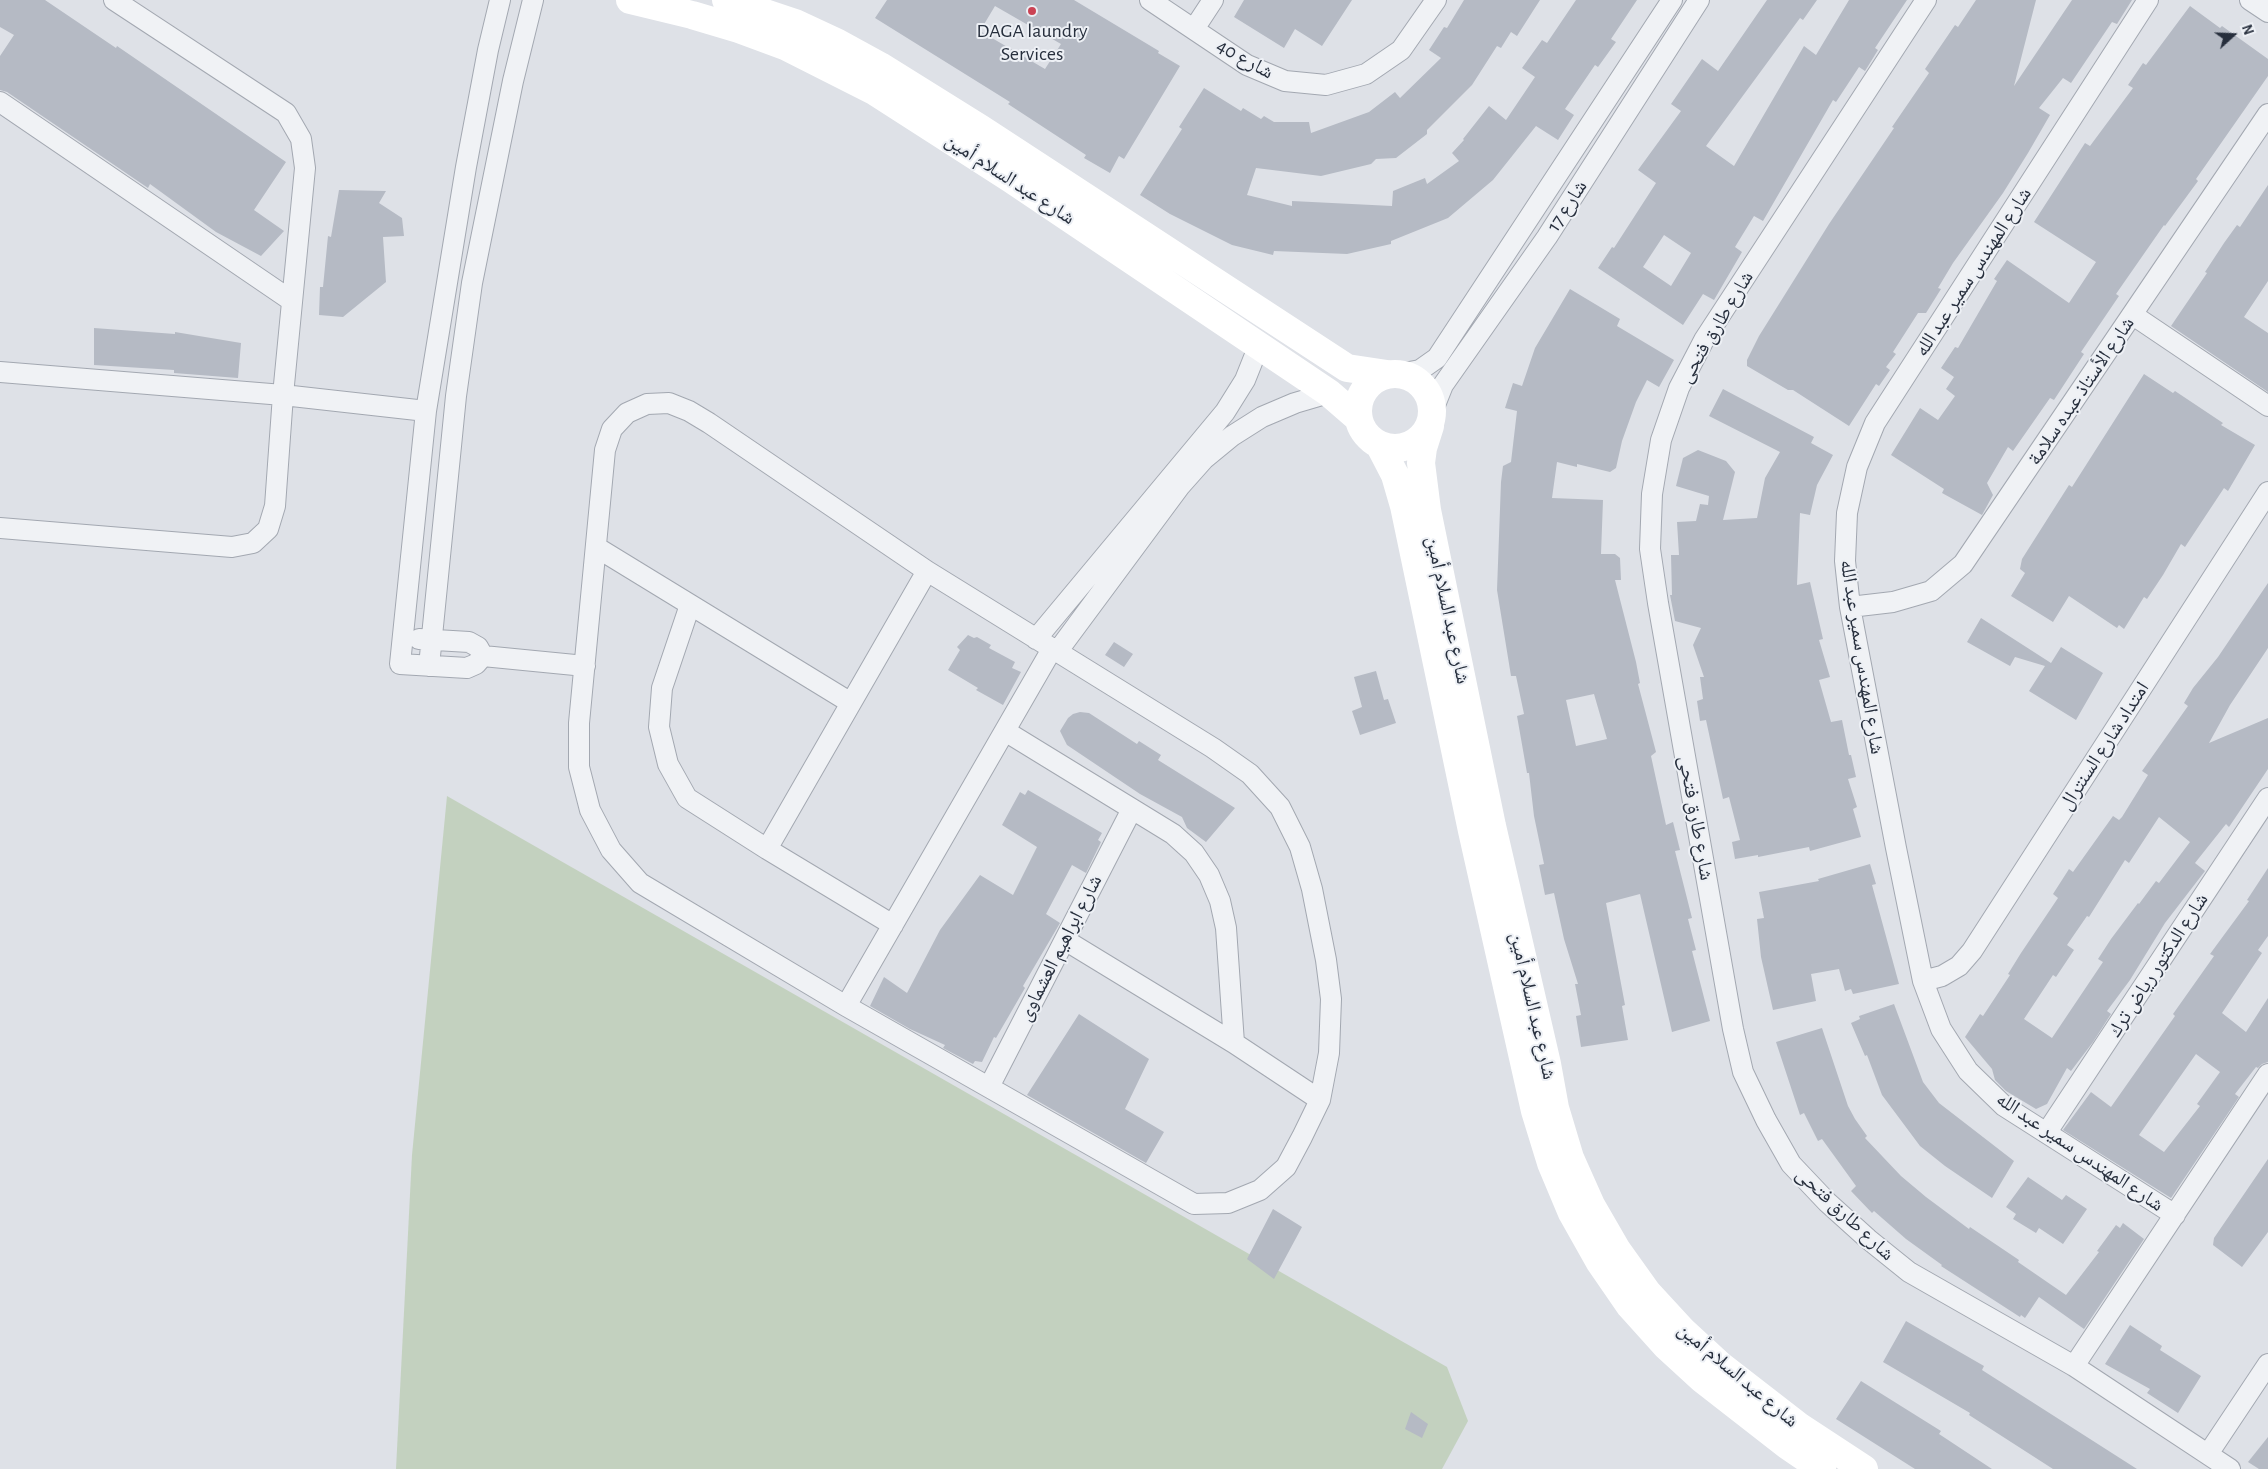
<!DOCTYPE html>
<html>
<head>
<meta charset="utf-8">
<style>
  body { margin:0 }
  #map { position:relative; width:2268px; height:1469px; overflow:hidden; background:#dee1e7; font-family:"Alegreya Sans",sans-serif }
  canvas { display:block }
  .north { position:absolute; left:2208px; top:10px; width:50px; height:50px; -webkit-text-stroke:4px #edf0f5; paint-order:stroke; rotate:70deg; font-size:14px; font-weight:700; line-height:20px; text-align:center; color:#272f3d }
  .north::after { content:''; display:block; margin:auto; width:18px; height:22px; background:#272f3d; clip-path:polygon(50% 0,100% 100%,50% 72%,0 100%) }
</style>
</head>
<body>
<div id="map">
<canvas width="2268" height="1469"></canvas>
<div class="north">N</div>
</div>
<script>
const ctx = document.querySelector('canvas').getContext('2d');
ctx.lineJoin = 'round';
function paint(path, color) { ctx.fillStyle = color; ctx.fill(path, 'evenodd'); }
const shape = rows => new Path2D(rows.map(r => 'M' + r).join(''));
function trace(path, color, width, dash) { ctx.strokeStyle = color; ctx.lineWidth = width; ctx.lineCap = dash ? 'butt' : 'round'; ctx.setLineDash(dash || []); ctx.stroke(path); }
function write(font, color, halo, rows, align = 'center') {
  ctx.font = font + ' "Alegreya Sans","Noto Naskh Arabic",sans-serif'; ctx.lineWidth = 4; ctx.setLineDash([]); ctx.textBaseline = 'middle'; ctx.strokeStyle = halo; ctx.fillStyle = color; for (const [text, x, y, turn = 0] of rows) {
    ctx.save(); ctx.translate(x, y); ctx.rotate((+turn || 0) * Math.PI / 180); ctx.textAlign = isNaN(turn) ? turn : align; if (halo) ctx.strokeText(text, 0, 0); ctx.fillText(text, 0, 0); ctx.restore();
  }
}
const green = shape([
  [447,796,1447,1367,1468,1421,1442,1469,396,1469,412,1155]
]);
const building = shape([
  [0,0,45,0,116,48,117,46,286,162,254,210,284,231,261,256,216,232,150,184,148,188,7,92,0,90,0,56,14,35,0,27],
  [887,0,1074,0,1159,51,1158,53,1180,66,1124,159,1119,156,1110,173,1084,158,1086,155,1008,104,1010,102,875,18],
  [995,6,1061,44,1045,69,980,31],
  [1244,0,1352,0,1322,46,1295,29,1284,48,1234,17],
  [1464,0,1540,0,1517,36,1511,32,1501,48,1497,46,1472,85,1427,130,1427,134,1396,158,1376,159,1371,164,1321,176,1256,168,1247,195,1292,206,1292,201,1392,206,1393,191,1425,178,1427,184,1459,161,1452,153,1464,140,1463,139,1489,106,1506,120,1535,77,1522,68,1542,40,1547,43,1576,0,1637,0,1611,39,1616,42,1598,67,1595,65,1565,109,1574,115,1558,140,1536,126,1493,180,1448,218,1391,241,1391,244,1347,254,1274,251,1273,255,1232,245,1170,214,1140,195,1182,129,1179,127,1204,88,1241,111,1243,108,1261,119,1264,116,1274,122,1309,122,1311,133,1369,112,1395,92,1400,98,1441,58,1429,50,1444,27,1447,28],
  [1767,0,1817,0,1803,20,1800,18,1706,146,1734,166,1804,46,1816,55,1849,0,1907,0,1875,48,1878,50,1865,71,1859,67,1836,102,1833,100,1763,221,1754,216,1735,247,1742,252,1714,300,1703,294,1683,325,1598,268,1612,247,1614,248,1656,183,1638,170,1681,111,1671,104,1702,59,1718,71],
  [1664,235,1691,253,1671,286,1643,267],
  [1976,0,2036,0,2014,86,2072,0,2132,0,2117,24,2112,22,2071,83,2063,78,2039,108,2050,115,2028,153,2003,193,1953,263,1938,288,1941,289,1926,313,1918,313,1893,352,1896,354,1886,367,1890,370,1879,386,1876,384,1849,426,1793,390,1788,390,1747,366,1747,360,1759,336,1829,224,1894,128,1892,127,1929,73,1925,69,1955,25,1958,27],
  [2190,6,2220,28,2222,26,2268,59,2268,76,2196,179,2198,181,2165,226,2164,225,2116,294,2119,296,2081,352,2084,354,2054,400,2050,398,2013,451,2008,447,1987,483,1993,495,1982,515,1942,493,1944,489,1891,455,1920,408,1938,420,1955,396,1946,389,1954,377,1941,368,1955,347,1958,348,1997,281,1994,279,2007,260,2069,303,2096,262,2034,222,2085,143,2090,146,2133,88,2128,85,2143,63,2146,65],
  [2268,185,2268,281,2244,317,2268,333,2268,392,2171,326,2207,273,2205,272,2224,243,2237,225,2240,227],
  [339,190,386,191,379,203,402,218,404,236,383,237,386,282,343,317,319,315,320,287,323,287,328,236,331,237],
  [1570,289,1620,319,1617,326,1674,360,1659,387,1647,380,1636,402,1622,441,1616,468,1610,472,1577,464,1577,467,1557,462,1552,498,1603,500,1601,554,1615,554,1620,558,1621,580,1615,580,1636,662,1640,683,1638,684,1656,752,1651,756,1666,825,1673,822,1680,850,1675,851,1692,918,1688,919,1696,950,1692,951,1710,1021,1672,1032,1640,894,1606,903,1625,1005,1622,1006,1628,1040,1581,1047,1576,1016,1581,1015,1575,984,1578,984,1564,939,1554,893,1545,895,1539,865,1544,864,1534,816,1529,773,1527,773,1517,716,1524,714,1516,676,1511,676,1497,590,1501,482,1503,466,1511,462,1517,411,1505,408,1513,383,1522,386,1535,348],
  [1594,694,1607,739,1576,746,1566,700],
  [94,328,175,334,175,332,241,343,238,378,174,373,174,370,94,365],
  [2144,374,2173,393,2175,391,2223,423,2221,425,2255,445,2228,491,2224,488,2185,547,2181,544,2163,575,2147,599,2144,597,2124,629,2119,625,2117,628,2069,596,2053,622,2011,596,2025,573,2020,569,2022,559,2069,485,2072,487],
  [1723,389,1814,437,1811,443,1833,455,1817,485,1810,515,1800,513,1797,585,1810,582,1823,639,1819,640,1830,677,1819,680,1831,722,1842,720,1849,755,1851,755,1856,777,1848,779,1857,807,1853,809,1861,837,1810,851,1809,847,1758,857,1758,855,1735,859,1732,842,1740,840,1729,797,1723,799,1706,720,1700,721,1697,701,1703,699,1700,677,1704,677,1693,645,1701,628,1675,621,1670,595,1672,595,1671,555,1679,555,1677,522,1696,521,1700,504,1708,505,1709,496,1676,486,1683,458,1698,450,1726,461,1735,472,1723,520,1757,518,1765,478,1780,452,1709,416],
  [2268,583,2268,648,2230,705,2209,743,2268,718,2268,769,2229,827,2226,824,2195,863,2205,871,2165,923,2130,980,2107,1011,2111,1014,2093,1042,2071,1071,2067,1068,2047,1104,2036,1109,2006,1091,1995,1080,1992,1069,1965,1037,1980,1014,1983,1016,2010,975,2008,974,2021,953,2058,898,2053,894,2069,869,2073,872,2113,816,2119,820,2122,817,2148,775,2142,771,2188,706,2184,703,2193,688,2218,657],
  [2159,817,2190,842,2159,883,2156,881,2139,904,2138,903,2111,939,2098,959,2103,962,2052,1038,2024,1019,2053,975,2056,977,2074,950,2067,945,2087,916,2089,917,2125,860,2129,863],
  [1981,618,2051,663,2061,647,2103,673,2076,720,2029,691,2045,666,2015,657,2010,666,1967,642],
  [968,635,974,638,977,637,991,645,989,648,1015,662,1012,668,1021,672,1003,705,976,690,978,688,948,670,960,650,957,647],
  [1114,642,1133,654,1124,667,1105,655],
  [1376,671,1384,700,1388,699,1396,723,1360,735,1352,711,1362,707,1354,677],
  [1080,712,1089,713,1137,744,1139,741,1161,755,1158,760,1235,808,1206,842,1187,828,1182,817,1140,794,1067,745,1060,731,1068,718,1073,714],
  [1028,790,1102,833,1098,840,1101,842,1086,873,1072,865,1046,914,1060,923,1023,986,1025,988,996,1038,994,1037,982,1062,975,1061,973,1064,943,1048,945,1045,910,1029,870,1006,884,977,907,993,940,930,980,875,1013,895,1037,847,1002,825,1020,792,1025,795],
  [1870,864,1876,884,1872,885,1899,984,1853,994,1851,989,1845,991,1839,969,1811,974,1816,1001,1773,1010,1761,957,1757,919,1764,918,1759,892,1819,881,1818,879],
  [2268,868,2268,936,2258,950,2262,953,2222,1013,2246,1032,2268,998,2268,1062,2262,1064,2258,1068,2256,1067,2235,1094,2239,1097,2171,1198,2063,1130,2091,1092,2111,1107,2175,1016,2173,1014,2214,956,2210,954,2249,901,2247,900],
  [2196,1054,2220,1072,2197,1104,2200,1106,2164,1152,2139,1135],
  [1894,1004,1923,1082,1939,1103,2014,1161,1992,1198,1945,1166,1920,1146,1882,1095,1867,1055,1865,1056,1851,1023,1860,1019,1859,1016],
  [1079,1014,1149,1059,1125,1109,1164,1132,1146,1163,1027,1095],
  [1822,1028,1848,1106,1855,1119,1867,1136,1865,1138,1901,1176,1926,1197,1969,1229,1970,1227,2019,1260,2018,1262,2066,1295,2099,1252,2097,1251,2116,1225,2120,1228,2123,1223,2144,1239,2084,1329,2039,1297,2025,1318,2021,1315,2020,1317,1941,1266,1942,1265,1906,1239,1874,1211,1872,1213,1851,1191,1856,1186,1822,1139,1818,1141,1804,1113,1800,1115,1776,1042],
  [2268,1159,2268,1232,2242,1267,2213,1245,2214,1238],
  [2028,1177,2062,1200,2066,1195,2087,1209,2063,1244,2039,1228,2036,1233,2013,1219,2016,1214,2006,1207],
  [1273,1209,1302,1227,1274,1279,1247,1259],
  [1906,1321,1984,1366,1982,1370,2137,1469,2053,1469,1969,1415,1970,1413,1883,1362],
  [2130,1325,2162,1346,2160,1350,2201,1376,2178,1413,2147,1393,2150,1389,2105,1364],
  [1861,1381,1941,1431,1939,1434,1992,1469,1915,1469,1836,1419],
  [1411,1412,1428,1424,1422,1438,1405,1429],
  [2268,1437,2268,1469,2259,1469,2248,1462]
]);
const street = shape([
  [1150,0,1247,65,1285,81,1326,85,1366,74,1401,50,1436,0],
  [1926,0,1704,340,1679,388,1661,440,1652,494,1650,549,1658,603,1733,1029,1743,1072,1766,1120,1791,1164,1827,1202,1868,1239,1909,1272,2074,1366,2230,1469],
  [2148,0,1875,423,1857,467,1847,513,1845,561,1850,607,1896,848,1923,981,1941,1029,1968,1071,2004,1106,2175,1215],
  [2250,0,2268,12],
  [1194,29,1213,0],
  [0,102,292,301],
  [2133,315,2268,406],
  [0,372,283,395,426,411],
  [1399,374,1420,370,1437,358,1672,0],
  [669,403,689,411,709,423,927,571,1213,748,1250,774,1280,807,1300,847,1312,889,1326,960,1331,999,1329,1053,1320,1100,1302,1137,1286,1167,1260,1190,1228,1203,1194,1204,846,1006,640,883,611,850,590,810,579,767,579,723,605,450,612,429,627,413,647,404,669,403],
  [1433,410,1443,385,1547,237,1699,0],
  [0,528,232,547,253,543,268,529,275,506,283,395,305,168,301,139,286,113,114,0],
  [596,547,851,703],
  [690,605,662,688,659,727,668,764,687,798,767,849,893,925],
  [1850,607,1893,602,1931,591,1963,564,2268,114],
  [419,639,469,642,478,647,483,656],
  [1036,639,1225,412,1245,380,1259,345],
  [1057,652,1180,486,1204,459,1232,436,1262,417,1295,403,1329,393],
  [483,656,476,664,467,668,400,664,426,411,466,167,488,50,500,0],
  [483,656,585,666],
  [429,666,456,396,472,283,513,81,533,0],
  [1005,731,1173,834,1194,853,1209,875,1220,901,1226,928,1234,1043],
  [767,849,927,571],
  [1065,940,1234,1043,1320,1100],
  [1923,981,1942,976,1959,966,1972,951,2268,492],
  [846,1006,1052,649],
  [989,1087,1132,809],
  [2047,1132,2268,798],
  [2074,1366,2268,1074],
  [2208,1454,2268,1364]
]);
const secondary = shape([
  [630,0,692,15,739,29,785,46,874,91,1011,179,1329,393,1359,419],
  [726,0,795,23,838,43,880,66,981,129,1347,368,1387,374],
  '1358 411a37 37 0 1 1 74 0a37 37 0 1 1-74 0Z',
  [1430,426,1423,448,1421,463,1427,510,1492,826,1547,1064,1555,1108,1570,1158,1591,1205,1617,1250,1647,1292,1682,1330,1720,1365,1800,1427,1864,1469],
  [1380,446,1395,475,1404,506,1472,831,1535,1111,1551,1163,1572,1213,1599,1261,1630,1306,1666,1346,1702,1379,1788,1446,1822,1469]
]);
const markers = [
  [1032,11,5,"#cb4354"]
];
const poiNames = [
  ["DAGA laundry",1032,31],
  ["Services",1032,54]
];
const streetNames = [
  ["شارع 40",1245,59,29],
  ["شارع عبد السلام أمين",1010,179,33],
  ["شارع 17",1567,206,-57],
  ["شارع المهندس سمير عبد الله",1973,272,-57],
  ["شارع طارق فتحى",1716,327,-59],
  ["شارع الأستاذ عبده سلامة",2081,391,-56],
  ["شارع عبد السلام أمين",1448,610,78],
  ["شارع المهندس سمير عبد الله",1862,657,81],
  ["امتداد شارع السنترال",2104,746,-57],
  ["شارع طارق فتحى",1696,818,80],
  ["شارع ابراهيم العشماوى",1060,948,-63],
  ["شارع الدكتور رياض ترك",2158,965,-57],
  ["شارع عبد السلام أمين",1533,1006,77],
  ["شارع المهندس سمير عبد الله",2080,1152,34],
  ["شارع طارق فتحى",1845,1214,43],
  ["شارع عبد السلام أمين",1738,1375,40]
];
paint(green, '#c3d1bf');
paint(building, '#b5bac4');
trace(street, '#a3a8b1', 22);
trace(street, '#f0f2f5', 20);
trace(secondary, '#fff', 28);
for (const [x, y, r, color] of markers) { const dot = new Path2D(); dot.arc(x, y, r, 0, 2 * Math.PI); ctx.fillStyle = color; ctx.fill(dot); trace(dot, '#edf0f5', 2); }
write('20px', '#272f3d', '#edf0f5', poiNames);
write('20px', '#272f3d', '#edf0f5', streetNames);
</script>
</body>
</html>
